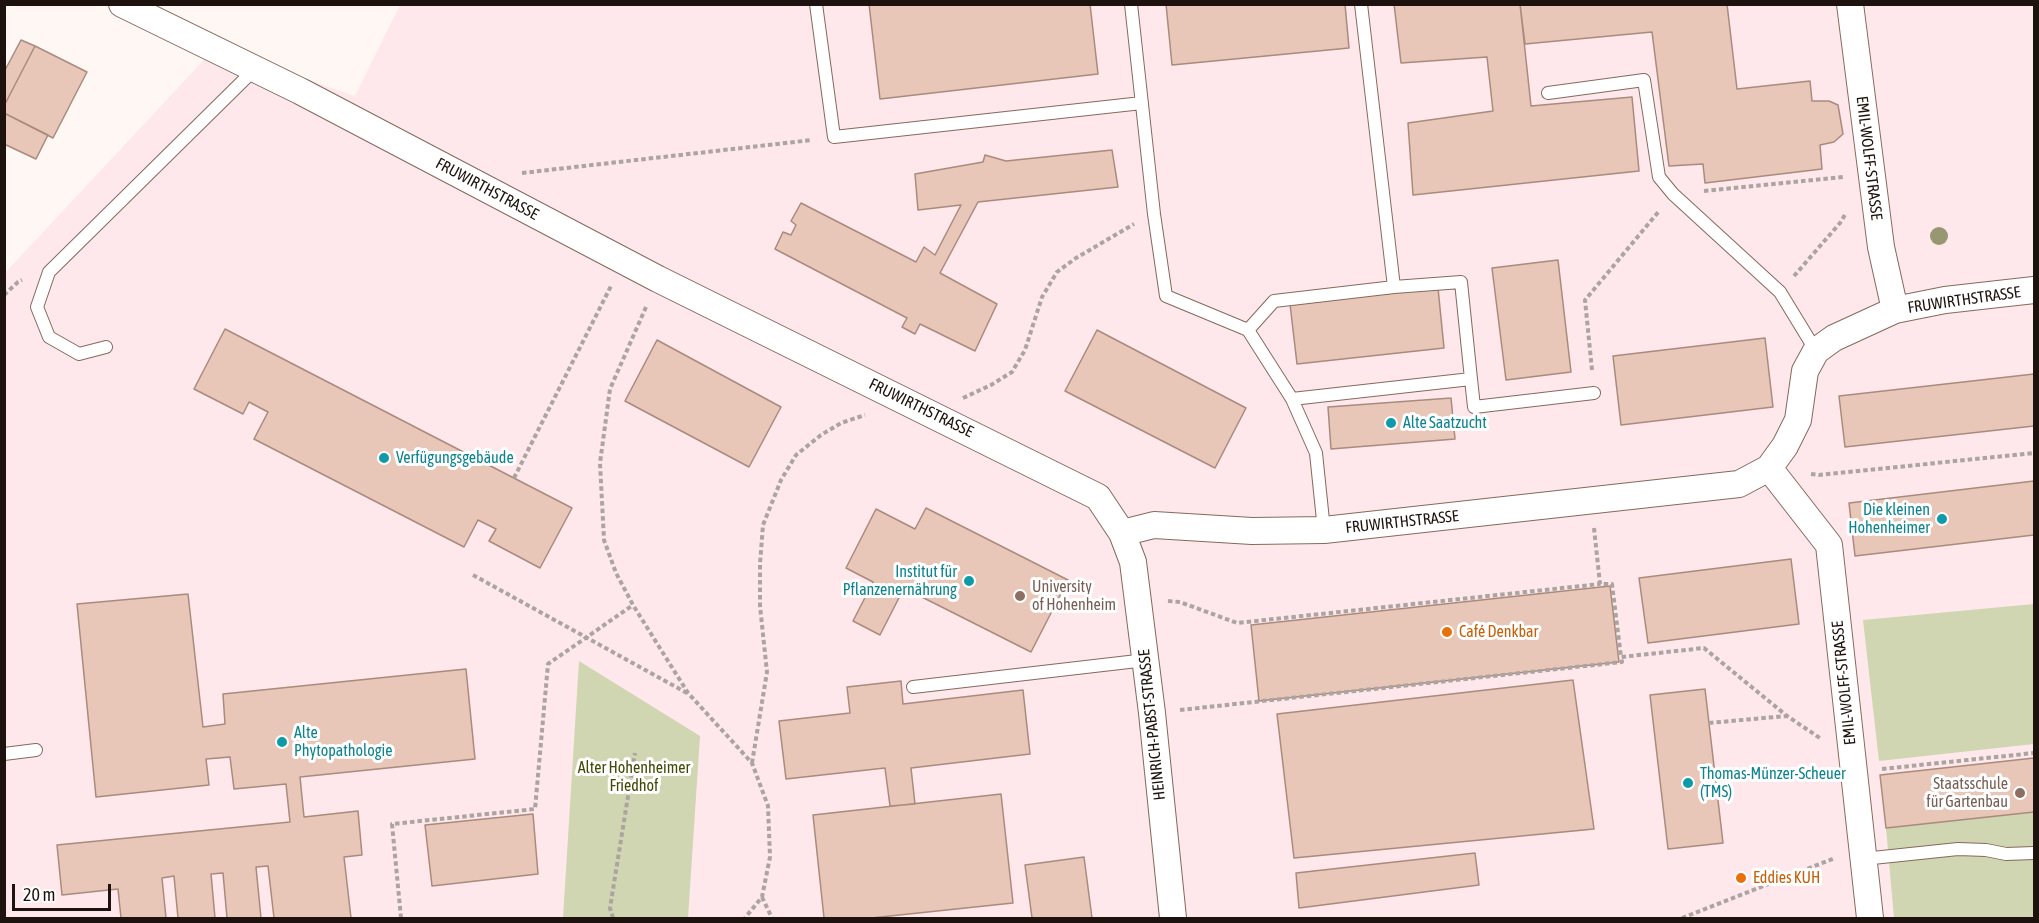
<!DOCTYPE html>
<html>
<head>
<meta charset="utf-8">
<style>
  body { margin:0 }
  #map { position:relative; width:2039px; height:923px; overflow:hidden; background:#fef7f4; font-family:"Asap Condensed",sans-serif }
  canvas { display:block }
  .frame { position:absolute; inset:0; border:6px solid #1d120d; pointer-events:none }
  .scale { position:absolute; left:12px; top:884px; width:99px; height:27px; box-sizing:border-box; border:3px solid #1d120d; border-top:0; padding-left:8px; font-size:18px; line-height:21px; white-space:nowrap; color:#1d120d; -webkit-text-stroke:4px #fff; paint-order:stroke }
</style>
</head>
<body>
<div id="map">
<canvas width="2039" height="923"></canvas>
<div class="frame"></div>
<div class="scale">20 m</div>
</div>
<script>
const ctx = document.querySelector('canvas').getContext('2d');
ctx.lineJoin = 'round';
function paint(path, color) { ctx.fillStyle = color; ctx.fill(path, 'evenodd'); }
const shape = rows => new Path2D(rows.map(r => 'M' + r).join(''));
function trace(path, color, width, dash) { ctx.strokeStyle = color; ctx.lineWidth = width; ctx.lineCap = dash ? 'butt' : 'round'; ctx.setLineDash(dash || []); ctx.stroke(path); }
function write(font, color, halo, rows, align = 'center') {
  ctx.font = font + ' "Asap Condensed",sans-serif'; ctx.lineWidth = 6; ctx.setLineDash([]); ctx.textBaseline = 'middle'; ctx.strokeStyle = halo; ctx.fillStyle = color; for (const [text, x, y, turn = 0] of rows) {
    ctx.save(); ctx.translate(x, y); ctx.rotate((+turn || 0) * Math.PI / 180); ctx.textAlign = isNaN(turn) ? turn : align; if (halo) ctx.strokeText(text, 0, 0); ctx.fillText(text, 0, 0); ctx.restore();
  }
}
const education = shape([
  [400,5,2034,5,2034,918,5,918,4,274,215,48,355,96]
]);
const green = shape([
  [2034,604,2034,744,1879,761,1863,620],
  [579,661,700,736,688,918,563,918],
  [2034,812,2034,918,1894,918,1886,828]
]);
const building = shape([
  [869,4,1090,4,1098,74,880,99,869,4],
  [1166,4,1345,4,1349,48,1172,65,1166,4],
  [1394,4,1520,4,1531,106,1632,97,1639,171,1413,195,1408,123,1493,111,1487,57,1401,63,1394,4],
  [1520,4,1727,4,1737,89,1810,81,1812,101,1829,101,1838,105,1843,134,1834,142,1820,145,1822,169,1705,183,1703,164,1669,166,1652,32,1525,44,1520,4],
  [21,40,35,46,4,106,4,72,21,40],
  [35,46,87,72,53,138,4,113,4,106,35,46],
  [4,113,48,135,36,159,4,144,4,113],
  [1112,150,1118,187,978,202,940,273,997,304,975,351,920,324,915,334,902,327,907,318,775,249,783,232,791,235,796,225,791,221,801,203,916,262,924,247,935,255,961,205,918,210,915,174,983,162,985,155,1006,161,1112,150],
  [1558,260,1571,372,1506,380,1492,268,1558,260],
  [1438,288,1444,348,1297,364,1290,304,1438,288],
  [225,329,572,508,540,568,489,541,496,529,478,520,464,547,254,439,268,412,249,402,243,414,194,389,225,329],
  [1097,330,1246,408,1215,468,1065,391,1097,330],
  [1765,338,1773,407,1621,425,1613,356,1765,338],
  [657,340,781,407,749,467,625,401,657,340],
  [2034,374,2034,426,1845,447,1839,396,2034,374],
  [1451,398,1455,439,1331,449,1328,407,1451,398],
  [2034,481,2034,535,1855,556,1849,503,2034,481],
  [926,508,1068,580,1031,652,904,588,880,635,853,621,873,582,846,568,876,509,915,529,926,508],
  [1791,559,1799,624,1648,643,1639,578,1791,559],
  [1610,586,1619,662,1259,701,1251,625,1610,586],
  [188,594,203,727,225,724,223,694,466,669,475,759,300,777,304,817,358,811,362,855,344,857,351,918,274,918,268,866,256,867,261,918,227,918,223,873,211,874,215,918,178,918,174,876,162,878,166,918,121,918,118,889,62,895,57,845,290,822,286,784,234,789,230,757,206,759,209,785,96,797,77,604,188,594],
  [1573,680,1594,829,1294,858,1277,714,1573,680],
  [901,681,903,704,1023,690,1030,754,911,768,915,804,890,806,885,768,786,779,779,721,850,713,847,687,901,681],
  [1705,689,1723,843,1668,849,1650,695,1705,689],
  [2034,758,2034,812,1886,828,1880,775,2034,758],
  [1001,794,1013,903,871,918,824,918,813,815,1001,794],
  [533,814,538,874,432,886,425,825,533,814],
  [1475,853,1479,885,1299,908,1296,873,1475,853],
  [1084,857,1092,918,1032,918,1025,865,1084,857]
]);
const path = shape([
  [522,173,812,140],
  [1704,191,1843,177],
  [1794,276,1840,223,1846,213],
  [4,295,18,282,22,280],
  [646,307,610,389,600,463,604,540,616,573,633,605,688,693,752,763,768,806,770,857,762,897,745,918],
  [1592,370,1585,300,1660,210],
  [963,398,991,385,1012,372,1025,350,1042,297,1057,272,1076,258,1134,224],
  [1811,474,1819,475,2034,453],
  [514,478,611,286],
  [1594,528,1600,584,1612,584,1621,657,1704,648,1787,716,1820,738],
  [473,575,687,693],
  [1168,601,1180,602,1237,623,1600,584],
  [1180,710,1622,662,1621,657],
  [1709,723,1786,716],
  [752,763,767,672,760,606,760,564,763,525,781,480,796,455,821,435,841,423,865,415],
  [1882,769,2034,753],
  [762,897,772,918],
  [401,918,392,824,535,809,548,664,633,605],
  [613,918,610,908,635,753],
  [1682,918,1835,858]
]);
const service = shape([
  [816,4,834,137,1142,103],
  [1131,4,1154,214,1166,296,1248,330,1292,399,1316,453,1324,530],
  [1548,93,1644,80,1659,177,1673,194,1780,292,1816,351],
  [1248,330,1274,301,1394,287,1361,4],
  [106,347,79,354,49,337,37,307,49,272,255,69],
  [1471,379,1474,407,1594,393],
  [1292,399,1471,379,1461,282,1394,287],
  [913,687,1146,660],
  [4,754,36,750],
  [1863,859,1958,849,1986,850,2006,854,2034,853]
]);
const minor = shape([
  [122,4,300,91,658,279,1098,497,1122,533,1133,562,1152,713,1173,918],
  [1850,4,1881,247,1895,310],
  [1769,468,1829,545,1870,918],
  [1122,533,1154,525,1252,531,1324,530,1739,484,1769,468,1785,446,1798,420,1805,371,1816,351,1834,338,1895,310,1945,300,2034,290]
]);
const trees = [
  [1939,236]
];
const markers = [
  [1391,423,6,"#0f9aa8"],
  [384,458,6,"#0f9aa8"],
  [1942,519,6,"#0f9aa8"],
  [969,581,6,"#0f9aa8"],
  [1020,596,6,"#8d6e63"],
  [1447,632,6,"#e8710a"],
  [282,742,6,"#0f9aa8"],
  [1688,783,6,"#0f9aa8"],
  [2020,793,6,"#8d6e63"],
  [1741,878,6,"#e8710a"]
];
const streetNames = [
  ["EMIL-WOLFF-STRASSE",1869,158,83],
  ["FRUWIRTHSTRASSE",487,189,28],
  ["FRUWIRTHSTRASSE",1964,300,-8],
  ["FRUWIRTHSTRASSE",921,408,26],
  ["FRUWIRTHSTRASSE",1402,522,-6],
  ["EMIL-WOLFF-STRASSE",1844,683,-96],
  ["HEINRICH-PABST-STRASSE",1152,725,-96]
];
const cultureNames = [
  ["Alte Saatzucht",1403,423],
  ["Verfügungsgebäude",396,458],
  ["Die kleinen",1930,510,"right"],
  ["Hohenheimer",1930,528,"right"],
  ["Institut für",957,572,"right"],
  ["Pflanzenernährung",957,590,"right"],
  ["Alte",294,733],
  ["Phytopathologie",294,751],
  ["Thomas-Münzer-Scheuer",1700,774],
  ["(TMS)",1700,792]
];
const educationNames = [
  ["University",1032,587],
  ["of Hohenheim",1032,605],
  ["Staatsschule",2008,784,"right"],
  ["für Gartenbau",2008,802,"right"]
];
const foodNames = [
  ["Café Denkbar",1459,632],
  ["Eddies KUH",1753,878]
];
const parkNames = [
  ["Alter Hohenheimer",634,768],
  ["Friedhof",634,786]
];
paint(education, '#fee8ec');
paint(green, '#cfd6b1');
paint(building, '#e8c7b9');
trace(building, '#a98a7d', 1.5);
trace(service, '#86695c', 14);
trace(minor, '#86695c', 28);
trace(path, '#aca4a0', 4, [4.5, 3]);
trace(service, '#fff', 12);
trace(minor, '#fff', 26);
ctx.fillStyle = '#979771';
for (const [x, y] of trees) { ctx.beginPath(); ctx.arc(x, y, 9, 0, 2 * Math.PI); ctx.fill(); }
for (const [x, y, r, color] of markers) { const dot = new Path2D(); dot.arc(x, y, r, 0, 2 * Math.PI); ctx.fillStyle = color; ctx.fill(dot); trace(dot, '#fff', 2); }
write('16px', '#1d120d', '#fff', streetNames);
write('16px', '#0d838f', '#fff', cultureNames, 'left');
write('16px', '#785e54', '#fff', educationNames, 'left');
write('16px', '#c56008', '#fff', foodNames, 'left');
write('16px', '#424905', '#fff', parkNames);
</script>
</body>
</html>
